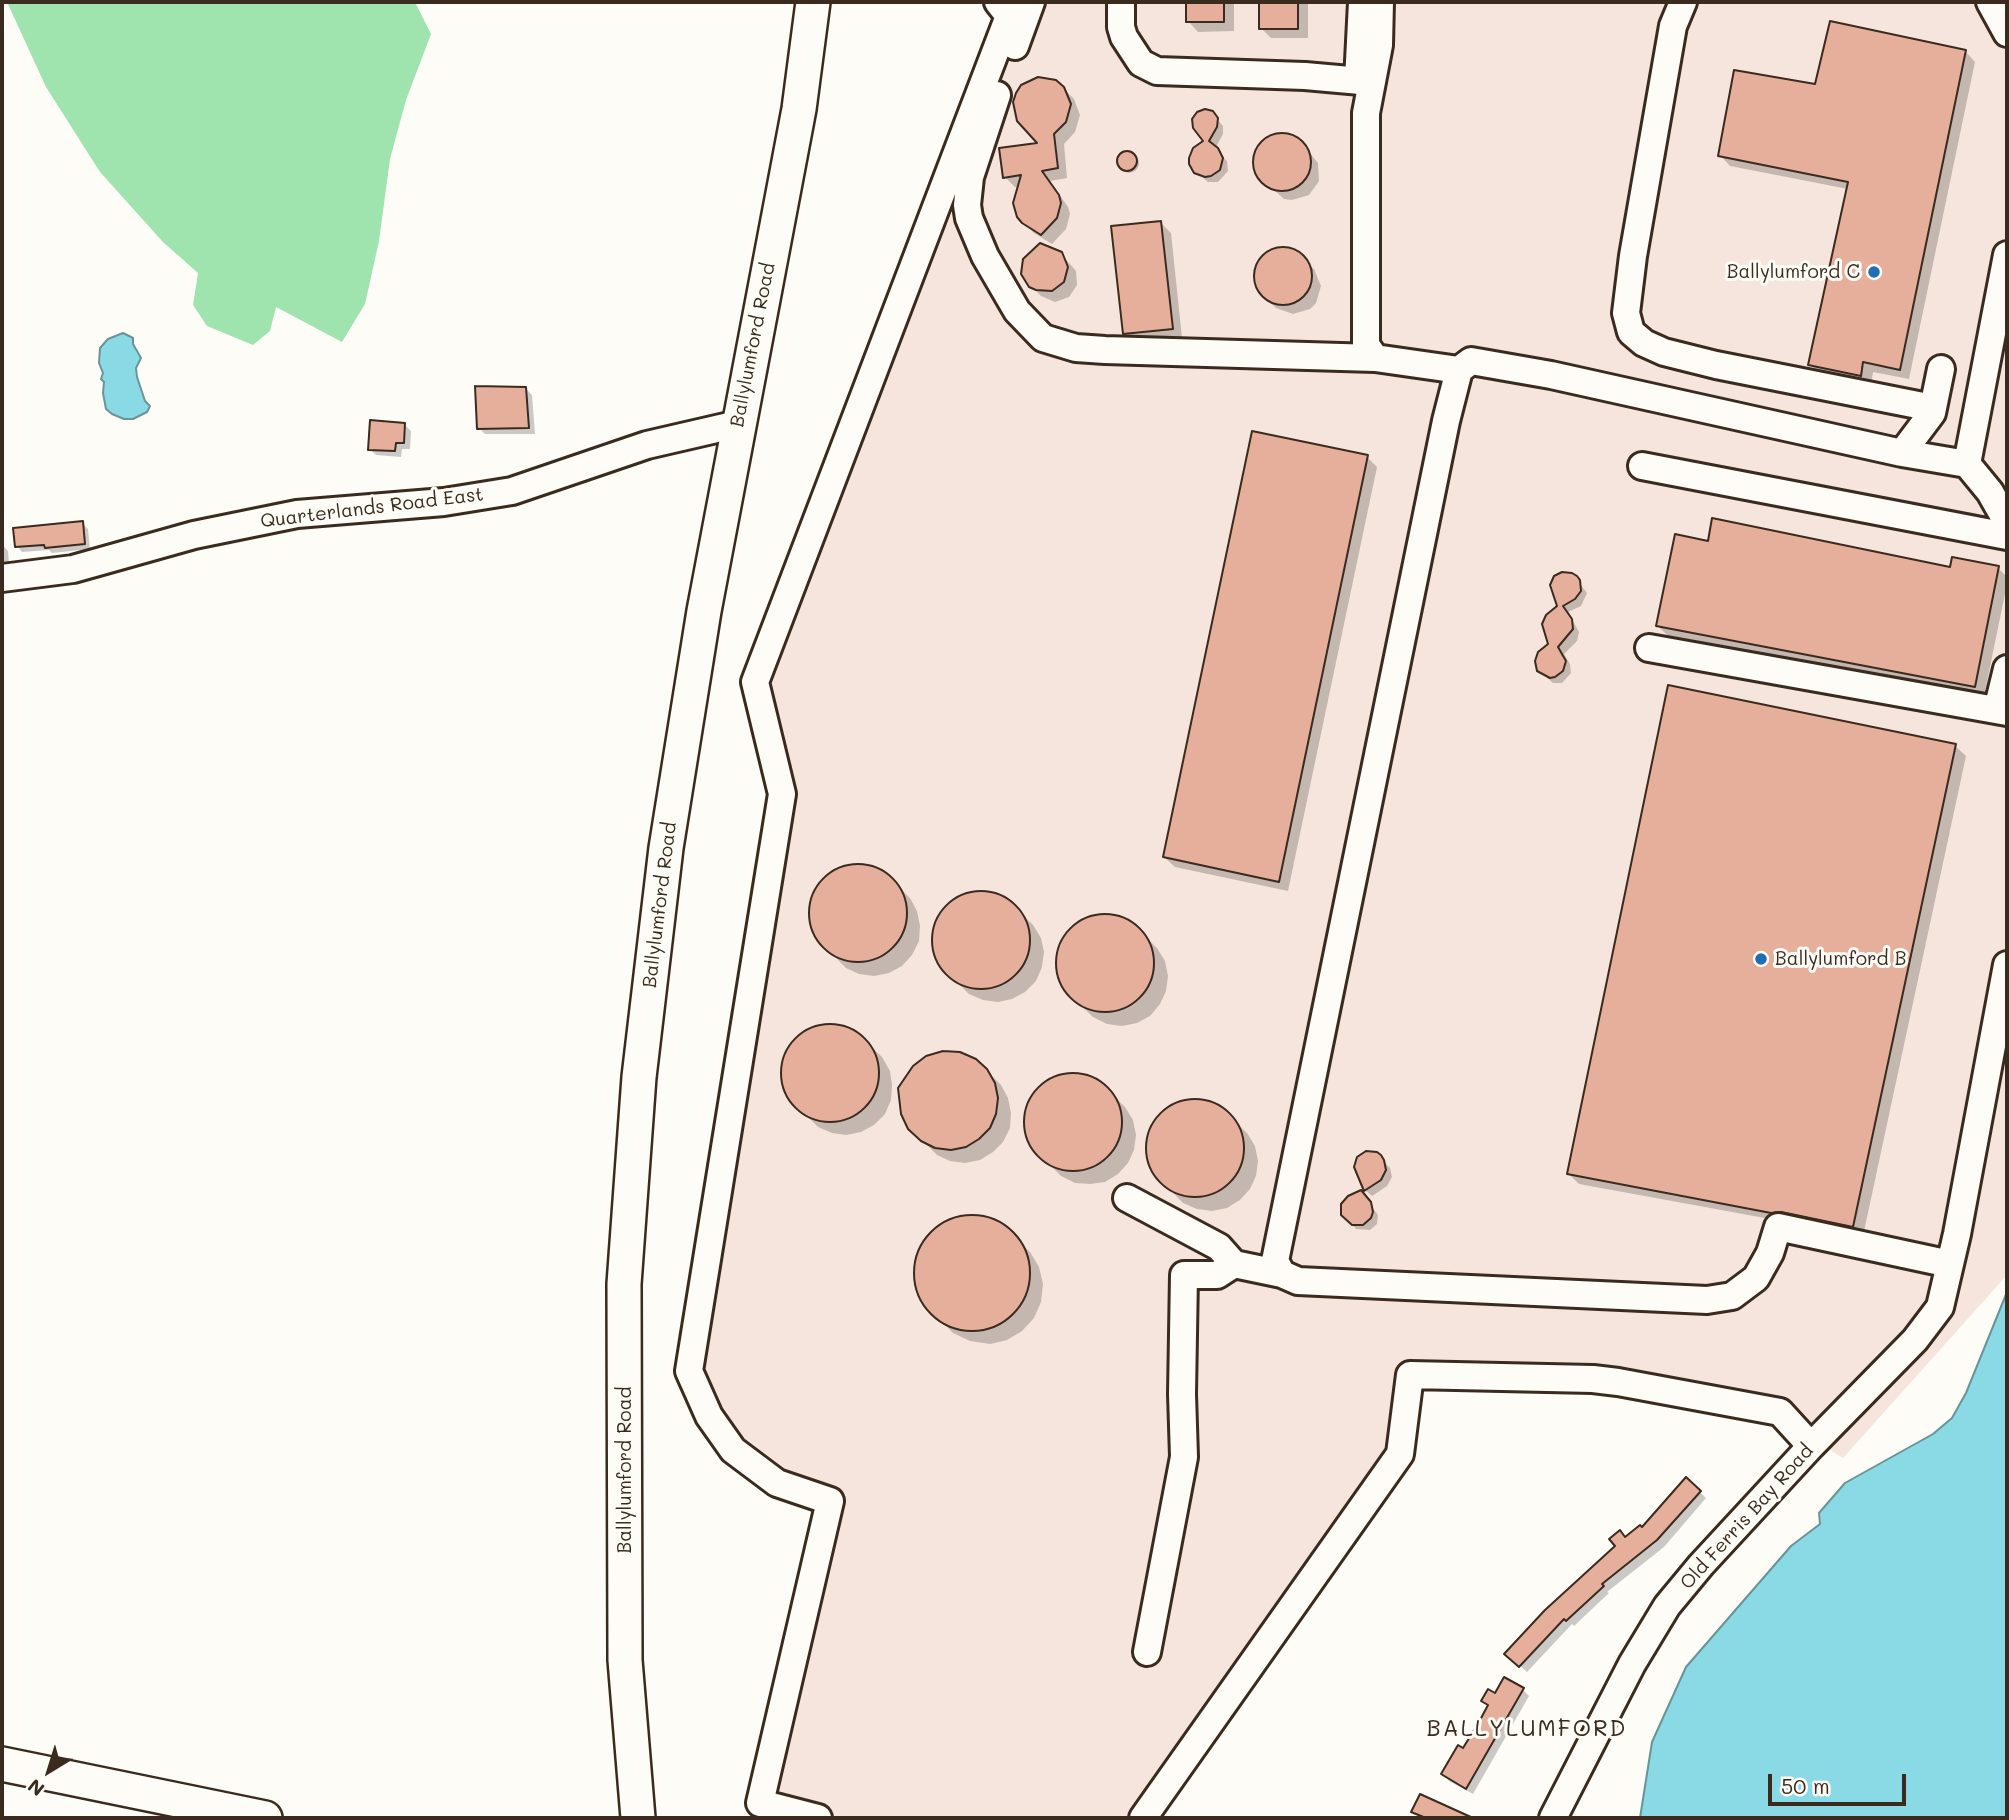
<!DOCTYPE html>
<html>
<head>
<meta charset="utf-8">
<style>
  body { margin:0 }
  #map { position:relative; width:2009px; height:1820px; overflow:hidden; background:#fdfcf7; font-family:Mali,sans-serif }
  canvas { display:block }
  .frame { position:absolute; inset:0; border:4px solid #3b2a1e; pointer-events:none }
  .north { position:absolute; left:14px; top:1736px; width:70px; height:70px; -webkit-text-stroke:5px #fdfcf7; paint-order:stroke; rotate:218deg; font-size:19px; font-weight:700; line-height:28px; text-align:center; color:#3b2a1e }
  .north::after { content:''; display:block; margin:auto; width:24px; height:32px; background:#3b2a1e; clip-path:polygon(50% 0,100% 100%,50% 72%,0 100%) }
  .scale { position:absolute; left:1768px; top:1774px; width:138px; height:32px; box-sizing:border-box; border:4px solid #3b2a1e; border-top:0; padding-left:9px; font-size:21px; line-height:24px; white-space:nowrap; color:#3b2a1e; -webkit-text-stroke:5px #fdfcf7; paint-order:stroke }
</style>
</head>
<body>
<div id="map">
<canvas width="2009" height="1820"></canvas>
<div class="frame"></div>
<div class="north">N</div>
<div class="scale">50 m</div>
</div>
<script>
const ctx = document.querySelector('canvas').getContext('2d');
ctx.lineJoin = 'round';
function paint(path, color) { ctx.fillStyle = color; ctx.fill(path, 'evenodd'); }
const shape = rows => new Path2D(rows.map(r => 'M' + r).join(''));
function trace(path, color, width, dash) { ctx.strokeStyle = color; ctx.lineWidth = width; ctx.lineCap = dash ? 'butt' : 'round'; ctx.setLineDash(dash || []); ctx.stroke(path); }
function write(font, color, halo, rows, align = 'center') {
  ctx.font = font + ' Mali,sans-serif'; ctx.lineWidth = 6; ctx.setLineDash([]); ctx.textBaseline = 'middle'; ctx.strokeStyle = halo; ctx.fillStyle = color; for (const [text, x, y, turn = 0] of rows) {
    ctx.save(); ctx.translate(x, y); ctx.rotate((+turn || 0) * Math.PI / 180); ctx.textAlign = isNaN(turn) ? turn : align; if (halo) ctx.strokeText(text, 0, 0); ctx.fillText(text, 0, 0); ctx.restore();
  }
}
const built = shape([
  [999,2,2007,2,2007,1275,1843,1458,1774,1415,1610,1393,1410,1375,1400,1454,1143,1818,818,1818,760,1803,830,1501,733,1450,689,1371,782,794,755,682,1008,17]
]);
const green = shape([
  [7,2,415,2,431,34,406,100,390,159,379,241,365,304,342,342,276,307,270,331,253,345,207,326,193,305,198,273,163,242,100,172,46,87]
]);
const water = shape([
  [123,333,133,338,133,344,141,358,136,368,137,377,145,401,150,406,147,412,133,419,124,419,112,414,106,409,103,393,104,382,101,379,103,373,99,363,100,348,108,339,123,333],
  [2007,1292,2007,1818,1640,1818,1652,1742,1686,1667,1791,1546,1820,1524,1819,1513,1845,1483,1933,1434,1952,1418,1966,1393,2007,1292]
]);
const shadow = shape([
  [1188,2,1234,2,1234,31,1198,32,1188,21],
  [1261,2,1308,2,1308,38,1271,38,1261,28],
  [1965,51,1975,62,1909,379,1873,372,1871,385,1820,374,1810,364,1848,189,1730,166,1720,155,1817,86],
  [1063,88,1074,99,1080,115,1075,132,1064,144,1067,178,1050,181,1068,207,1070,214,1066,229,1052,244,1034,233,1023,222,1020,186,1015,187,1005,177,1040,145],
  [1212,113,1223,126,1223,134,1215,149,1227,161,1228,171,1218,182,1208,182,1200,175],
  [1278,135,1287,135,1303,145,1318,163,1319,181,1309,195,1292,200,1284,199,1259,176,1255,159,1262,143],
  '1119 163a10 10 0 1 1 20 0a10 10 0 1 1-20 0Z',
  [1161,223,1171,233,1182,338,1134,343,1124,333],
  [1040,245,1061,254,1076,271,1077,285,1069,297,1055,302,1041,296,1031,286,1025,260],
  [1279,249,1296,253,1314,269,1321,286,1316,303,1310,309,1293,314,1276,308,1265,297,1256,282,1255,273,1263,257],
  [525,388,532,395,535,434,485,434,479,428],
  [404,424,411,431,410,449,402,449,401,457,376,455,370,449],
  [1367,457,1377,467,1288,891,1175,867,1164,857],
  [82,523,88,529,90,549,52,553,49,550,22,552,17,546],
  [1710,543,1952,569,1998,568,2007,577,2007,584,1984,696,1668,636,1658,626],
  [2,544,8,551,9,564,2,565],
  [1575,577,1587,593,1581,606,1568,612,1579,632,1577,641,1564,654,1570,664,1571,673,1562,683,1553,683,1538,670,1550,644,1559,607],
  [1955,746,1966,756,1863,1236,1579,1184,1569,1174],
  [852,866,868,867,884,873,910,898,917,911,920,926,919,941,912,955,902,966,889,973,874,976,859,974,846,968,819,941,812,926,810,910,814,894,823,880,836,871],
  [975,892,992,893,1007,900,1033,925,1041,938,1044,952,1042,967,1036,981,1025,992,1012,999,998,1002,983,1000,969,994,942,968,935,953,933,936,937,920,946,907,959,897],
  [1099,916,1116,917,1131,923,1157,948,1165,961,1168,976,1166,991,1160,1004,1150,1016,1137,1023,1122,1026,1107,1024,1093,1017,1066,991,1059,976,1057,960,1061,944,1070,930,1083,920],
  [824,1025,841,1026,856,1033,882,1057,890,1071,892,1085,891,1100,885,1114,874,1125,861,1132,846,1135,832,1133,818,1127,791,1100,784,1086,782,1069,786,1053,795,1040,808,1030],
  [986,1070,1001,1085,1008,1098,1011,1113,1010,1128,1003,1142,993,1152,980,1160,965,1163,950,1161,937,1155,910,1128],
  [1068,1074,1084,1075,1099,1082,1125,1107,1133,1120,1136,1135,1134,1150,1128,1163,1118,1174,1105,1182,1090,1184,1075,1183,1061,1176,1035,1150,1027,1135,1026,1118,1030,1102,1039,1089,1052,1079],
  [1190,1101,1206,1101,1221,1108,1247,1133,1255,1146,1258,1161,1256,1176,1250,1189,1240,1200,1227,1208,1212,1211,1197,1209,1183,1203,1157,1176,1149,1161,1148,1145,1152,1129,1161,1115,1174,1105],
  [1376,1154,1390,1168,1392,1177,1387,1186,1372,1196,1365,1190],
  [1364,1196,1378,1215,1377,1224,1370,1230,1356,1229,1343,1214],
  [966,1216,986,1218,1002,1225,1030,1252,1039,1267,1043,1284,1041,1302,1034,1318,1022,1331,1007,1340,990,1344,970,1341,953,1333,925,1304,917,1286,915,1267,920,1248,932,1233,948,1221],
  [1686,1480,1706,1498,1664,1547,1607,1592,1609,1593,1574,1626,1572,1624,1527,1672,1507,1653,1626,1539,1642,1530],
  [1523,1690,1529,1696,1473,1794,1449,1781,1443,1774,1464,1751,1489,1707,1483,1701]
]);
const building = shape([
  [1186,2,1224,2,1224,22,1186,22,1186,2],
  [1259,2,1298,2,1298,29,1259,29,1259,2],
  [1830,21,1966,50,1900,370,1863,362,1861,376,1808,365,1848,182,1718,156,1734,70,1815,84,1830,21],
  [1038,77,1056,80,1064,87,1071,104,1066,122,1054,134,1058,168,1042,171,1059,195,1061,203,1057,218,1041,235,1022,223,1017,217,1013,203,1021,175,1003,178,999,148,1037,143,1017,121,1013,102,1016,93,1021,85,1038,77],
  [1205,109,1213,111,1218,118,1217,127,1209,141,1218,148,1223,158,1220,170,1211,176,1205,177,1194,173,1189,164,1189,158,1193,148,1203,141,1193,128,1192,119,1197,112,1205,109],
  '1253 162a29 29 0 1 1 58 0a29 29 0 1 1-58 0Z',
  '1117 161a10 10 0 1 1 20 0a10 10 0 1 1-20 0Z',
  [1161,221,1173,329,1123,334,1111,226,1161,221],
  [1040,243,1062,252,1068,267,1064,282,1052,291,1036,290,1029,287,1021,274,1023,259,1040,243],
  '1254 276a29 29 0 1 1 58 0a29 29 0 1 1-58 0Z',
  [475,386,526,387,529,428,477,429,475,386],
  [370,420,405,423,404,443,396,443,395,451,368,450,370,420],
  [1252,431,1368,455,1279,882,1163,857,1252,431],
  [1712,518,1950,567,1952,557,1999,566,1975,687,1656,626,1675,534,1708,541,1712,518],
  [83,521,85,544,45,548,44,545,15,547,13,528,83,521],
  [1562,572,1572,573,1577,576,1580,580,1581,591,1575,599,1563,606,1572,619,1573,629,1558,647,1566,661,1563,671,1555,677,1550,678,1537,671,1535,661,1538,652,1548,644,1542,624,1546,615,1557,606,1550,585,1554,576,1562,572],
  [1668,685,1956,744,1853,1227,1781,1212,1771,1213,1567,1174,1668,685],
  '809 913a49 49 0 1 1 98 0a49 49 0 1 1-98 0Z',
  '932 940a49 49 0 1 1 98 0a49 49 0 1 1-98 0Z',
  '1056 963a49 49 0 1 1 98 0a49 49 0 1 1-98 0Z',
  '781 1073a49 49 0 1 1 98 0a49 49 0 1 1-98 0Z',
  [943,1051,960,1052,976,1059,987,1069,995,1083,998,1098,996,1114,990,1128,979,1139,966,1147,951,1150,935,1148,921,1141,908,1129,901,1114,898,1088,913,1066,926,1056,943,1051],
  '1024 1122a49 49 0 1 1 98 0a49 49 0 1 1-98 0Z',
  '1146 1148a49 49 0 1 1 98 0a49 49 0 1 1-98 0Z',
  [1366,1151,1377,1152,1381,1155,1384,1160,1386,1170,1381,1180,1364,1191,1354,1167,1357,1157,1366,1151],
  [1361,1190,1371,1202,1373,1212,1371,1218,1363,1225,1352,1225,1341,1215,1341,1204,1348,1196,1361,1190],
  '914 1273a58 58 0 1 1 116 0a58 58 0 1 1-116 0Z',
  [1686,1477,1701,1491,1657,1540,1602,1584,1604,1586,1566,1621,1564,1619,1519,1667,1504,1654,1545,1610,1615,1546,1609,1539,1620,1530,1625,1537,1640,1525,1642,1527,1686,1477],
  [1504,1677,1524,1688,1466,1789,1441,1774,1458,1745,1463,1748,1479,1722,1488,1705,1481,1701,1488,1689,1495,1693,1504,1677],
  [1420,1794,1473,1818,1426,1818,1411,1812,1420,1794]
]);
const minor = shape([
  [1121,2,1121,27,1124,37,1141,63,1157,71,1305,76,1372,82],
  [1380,2,1379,45,1366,113,1366,345,1375,358,1459,370],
  [1683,2,1673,26,1633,256,1626,313,1631,332,1644,343,1664,352,1716,365,1933,408],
  [1990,2,2007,33],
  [1015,46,1031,2],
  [1358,81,1362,2],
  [997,95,970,177,967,205,969,218,985,256,1017,311,1043,338,1076,348,1105,350,1375,358],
  [1902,453,1932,413,1941,369],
  [1967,464,2007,255],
  [1642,466,2007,536],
  [2,578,73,569,194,535,297,514,444,502,512,491,647,445,738,424],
  [1649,648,2007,712],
  [1997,710,2007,669],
  [1127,1198,1219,1247,1234,1264,1282,1274],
  [1950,1264,1778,1227,1770,1253,1756,1278,1732,1296,1707,1300,1298,1281,1282,1274,1275,1261,1446,421,1459,370,1471,361,1551,375,1902,453,1967,464,1990,492,2007,522],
  [1147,1652,1184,1457,1182,1394,1184,1275,1217,1275,1234,1264],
  [818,1818,760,1803,830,1501,777,1483,733,1450,709,1416,689,1371,782,794,755,682,1009,16,998,2],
  [1143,1818,1400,1454,1410,1375,1593,1379,1618,1382,1780,1412,1811,1446],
  [1553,1818,1632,1664,1667,1606,1701,1565,1811,1446,1915,1340,1940,1307,1957,1234,2007,965]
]);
const major = shape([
  [2,1764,265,1818],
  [638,1818,625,1660,624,1284,639,1077,666,848,704,611,799,109,813,2]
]);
const markers = [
  [1874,272,7,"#1f6fb2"],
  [1761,959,7,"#1f6fb2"]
];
const poiNames = [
  ["Ballylumford C",1860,272],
  ["Ballylumford B",1775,959,"left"]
];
const streetNames = [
  ["Ballylumford Road",753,345,-79],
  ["Quarterlands Road East",372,508,-7],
  ["Ballylumford Road",660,905,-83],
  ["Ballylumford Road",625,1470,-90],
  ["Old Ferris Bay Road",1747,1517,-48]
];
const quarterNames = [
  ["BALLYLUMFORD",1527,1729]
];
paint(built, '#f6e5dc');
paint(green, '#9fe4af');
paint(water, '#8adae6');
trace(water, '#6a9496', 2);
paint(shadow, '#0003');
paint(building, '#e6af9c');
trace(building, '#3b2a1e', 2);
trace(minor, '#3b2a1e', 32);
trace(major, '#3b2a1e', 38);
trace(minor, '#fdfcf7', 26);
trace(major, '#fdfcf7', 33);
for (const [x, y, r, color] of markers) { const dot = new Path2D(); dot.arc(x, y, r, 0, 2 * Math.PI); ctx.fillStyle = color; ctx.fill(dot); trace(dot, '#fdfcf7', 2.5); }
write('19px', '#3b2a1e', '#fdfcf7', poiNames, 'right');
write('19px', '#3b2a1e', '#fdfcf7', streetNames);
ctx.letterSpacing = '2px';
write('23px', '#3b2a1e', '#fdfcf7', quarterNames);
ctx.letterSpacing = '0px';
</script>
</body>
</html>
